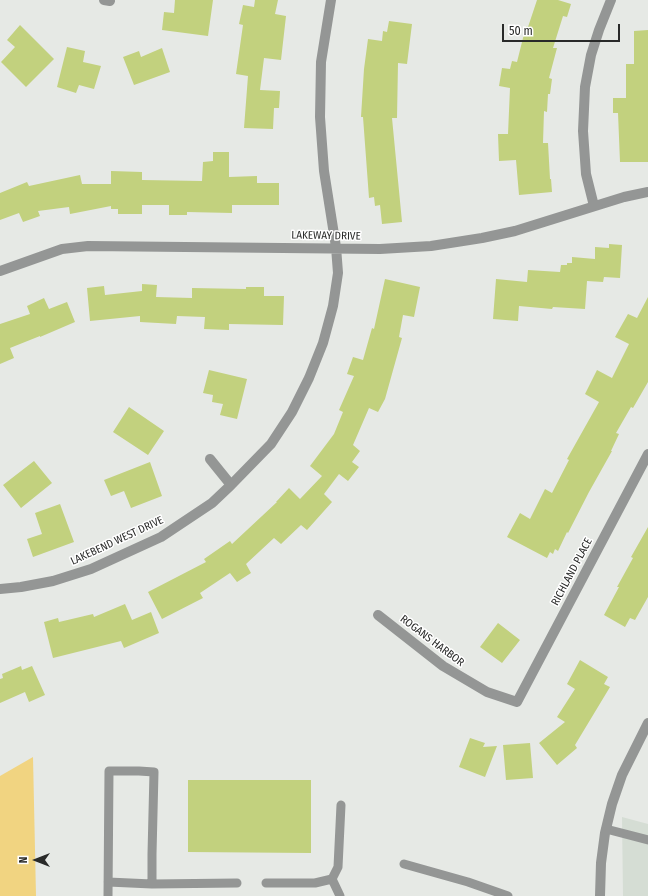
<!DOCTYPE html>
<html>
<head>
<meta charset="utf-8">
<style>
  body { margin:0 }
  #map { position:relative; width:648px; height:896px; overflow:hidden; background:#e6e9e5; font-family:"Fira Sans Condensed",sans-serif }
  canvas { display:block }
  .north { position:absolute; left:16px; top:840px; width:40px; height:40px; -webkit-text-stroke:3px #fff; paint-order:stroke; rotate:270deg; font-size:11px; font-weight:700; line-height:16px; text-align:center; color:#292a29 }
  .north::after { content:''; display:block; margin:auto; width:14px; height:18px; background:#292a29; clip-path:polygon(50% 0,100% 100%,50% 72%,0 100%) }
  .scale { position:absolute; left:502px; top:24px; width:118px; height:18px; box-sizing:border-box; border:2px solid #292a29; border-top:0; padding-left:5px; font-size:12px; line-height:14px; white-space:nowrap; color:#292a29; -webkit-text-stroke:3px #fff; paint-order:stroke }
</style>
</head>
<body>
<div id="map">
<canvas width="648" height="896"></canvas>
<div class="north">N</div>
<div class="scale">50 m</div>
</div>
<script>
const ctx = document.querySelector('canvas').getContext('2d');
ctx.lineJoin = 'round';
function paint(path, color) { ctx.fillStyle = color; ctx.fill(path, 'evenodd'); }
const shape = rows => new Path2D(rows.map(r => 'M' + r).join(''));
function trace(path, color, width, dash) { ctx.strokeStyle = color; ctx.lineWidth = width; ctx.lineCap = dash ? 'butt' : 'round'; ctx.setLineDash(dash || []); ctx.stroke(path); }
function write(font, color, halo, rows, align = 'center') {
  ctx.font = font + ' "Fira Sans Condensed",sans-serif'; ctx.lineWidth = 3; ctx.setLineDash([]); ctx.textBaseline = 'middle'; ctx.strokeStyle = halo; ctx.fillStyle = color; for (const [text, x, y, turn = 0] of rows) {
    ctx.save(); ctx.translate(x, y); ctx.rotate((+turn || 0) * Math.PI / 180); ctx.textAlign = isNaN(turn) ? turn : align; if (halo) ctx.strokeText(text, 0, 0); ctx.fillText(text, 0, 0); ctx.restore();
  }
}
const built = shape([
  [622,817,648,824,648,896,623,896]
]);
const green = shape([
  [33,757,36,896,0,896,0,776]
]);
const building = shape([
  [175,0,213,0,208,36,162,30,164,12,174,13],
  [255,0,278,0,275,14,286,16,281,60,264,58,260,90,280,91,279,108,274,108,273,129,244,128,248,76,236,74,243,25,239,24,243,5,254,7],
  [537,0,558,0,571,4,567,17,563,16,553,48,557,48,549,78,552,79,550,94,548,94,547,112,544,111,543,143,548,143,550,179,551,179,552,192,519,195,516,160,499,161,498,134,508,134,510,88,499,86,502,68,510,69,512,61,517,62,526,26,528,27],
  [389,21,412,24,407,64,398,63,397,118,392,118,402,222,382,224,380,205,375,206,374,197,369,198,363,117,361,117,364,69,368,39,382,41,383,31,387,32],
  [20,25,54,59,26,87,1,62,15,47,7,40],
  [648,30,648,162,620,162,618,113,613,113,613,98,626,98,626,64,634,64,634,31],
  [67,47,85,51,83,62,101,66,94,89,79,85,76,93,57,87],
  [162,48,170,72,134,85,123,57,139,51,141,57],
  [213,152,229,152,229,177,257,176,257,183,279,183,279,205,232,205,232,213,187,212,187,215,169,215,169,205,142,205,142,214,118,214,118,209,111,209,111,206,70,214,69,207,38,211,40,216,23,222,19,213,0,220,0,193,27,182,29,186,80,175,82,184,111,184,111,171,142,172,142,180,202,181,203,162,213,161],
  [609,244,622,245,620,278,604,277,603,282,587,281,585,309,553,307,552,309,519,306,518,321,493,319,496,279,527,282,528,270,560,272,561,265,567,265,567,263,572,263,572,257,595,259,595,247,609,248],
  [385,279,420,287,414,317,403,315,399,337,402,338,385,399,378,412,369,408,353,445,360,451,352,462,359,467,348,481,339,474,324,494,332,502,307,530,301,525,281,544,274,538,246,564,251,573,237,582,230,573,200,593,203,598,162,619,148,592,206,562,204,559,230,541,232,544,277,502,276,502,289,488,300,499,322,476,310,466,334,434,343,412,339,410,354,376,347,374,353,357,363,360,372,328,374,329],
  [142,284,157,285,156,297,192,298,192,288,246,289,246,287,264,287,264,296,284,296,283,325,229,324,229,330,204,329,205,317,177,316,176,324,140,322,140,316,90,321,87,288,104,286,105,295,142,291],
  [648,297,648,382,633,408,631,407,616,433,619,434,611,451,612,451,589,492,568,533,567,532,558,551,555,549,553,554,550,552,547,558,507,537,520,513,530,519,545,489,552,493,569,460,567,459,599,402,585,394,597,370,612,378,629,344,615,337,628,314,637,318],
  [44,298,49,309,67,302,75,322,40,337,40,336,10,348,14,358,0,364,0,324,30,314,27,306],
  [209,370,247,379,237,419,220,415,223,404,212,402,213,395,203,393],
  [129,407,164,431,148,455,113,432],
  [34,461,52,483,21,508,3,485],
  [150,462,162,496,131,508,124,491,111,496,104,480],
  [60,504,74,542,33,557,27,539,42,534,35,513],
  [648,527,648,597,635,620,630,618,625,627,604,615,619,587,617,587,633,558,631,557],
  [125,604,132,620,151,612,159,633,124,648,121,641,53,658,44,622,58,618,59,622,93,614,94,617],
  [498,623,520,640,502,663,480,647],
  [580,660,608,677,604,684,610,687,575,745,577,748,557,765,539,743,565,722,557,717,575,689,567,684],
  [21,666,22,670,32,666,45,695,29,702,25,692,0,703,0,679,3,678,2,674],
  [470,738,485,743,483,747,497,746,485,777,459,767],
  [530,743,533,778,506,780,503,745],
  [188,780,311,780,311,853,188,852]
]);
const service = shape([
  [606,829,648,840],
  [404,864,468,882,508,896],
  [332,879,340,896],
  [108,882,152,884],
  [266,883,315,883,332,879,338,867,341,805],
  [108,896,109,771,139,771,154,772,152,854,152,884,237,883]
]);
const minor = shape([
  [104,0,110,1],
  [594,206,586,174,583,131,585,87,591,55,599,30,611,0],
  [0,271,62,249,88,246,380,249,431,246,482,238,515,231,624,197,648,192],
  [210,459,231,485],
  [0,589,21,587,53,581,91,569,161,537,212,503,231,485,271,444,292,412,309,378,323,343,333,306,338,273,336,247,324,171,320,117,321,62,331,0],
  [378,615,443,666,487,692,517,702,648,454]
]);
const tertiary = shape([
  [600,896,601,863,605,833,612,804,622,775,648,723]
]);
const streetNames = [
  ["LAKEWAY DRIVE",326,236,1],
  ["LAKEBEND WEST DRIVE",117,541,-25],
  ["RICHLAND PLACE",572,572,-62],
  ["ROGANS HARBOR",432,641,37]
];
paint(built, '#d5ddd4');
paint(green, '#f1d481');
paint(building, '#c2d17e');
trace(service, '#949695', 9);
trace(minor, '#949695', 10);
trace(tertiary, '#949695', 10);
write('11px', '#292a29', '#fff', streetNames);
</script>
</body>
</html>
